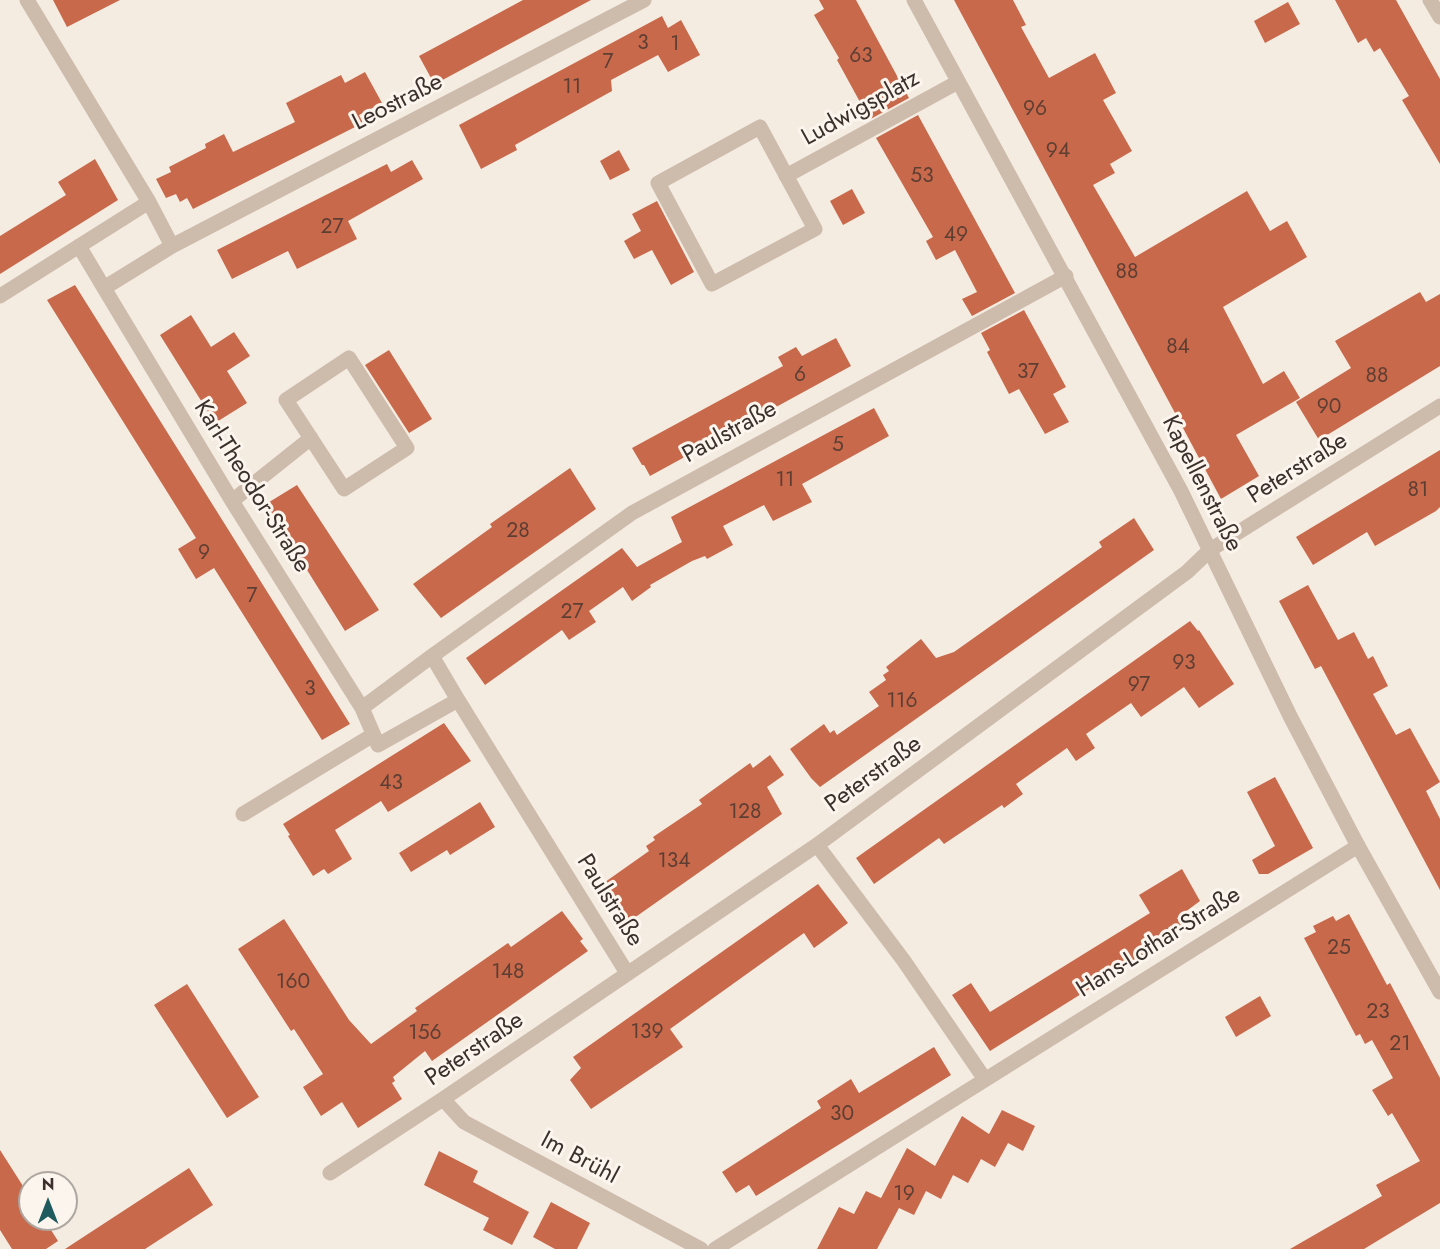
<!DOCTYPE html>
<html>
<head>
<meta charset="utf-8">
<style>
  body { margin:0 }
  #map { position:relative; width:1440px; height:1249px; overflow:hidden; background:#f4ebe1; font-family:Jost,sans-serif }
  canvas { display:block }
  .north { position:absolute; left:18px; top:1171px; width:60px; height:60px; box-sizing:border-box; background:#fbf5ee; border:2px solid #aea6a0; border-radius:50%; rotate:0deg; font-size:16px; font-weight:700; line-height:24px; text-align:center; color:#3b302b }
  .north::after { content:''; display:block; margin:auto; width:21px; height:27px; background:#1f5a5e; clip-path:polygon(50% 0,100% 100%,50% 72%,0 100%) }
</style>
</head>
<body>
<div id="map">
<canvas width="1440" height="1249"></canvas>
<div class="north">N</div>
</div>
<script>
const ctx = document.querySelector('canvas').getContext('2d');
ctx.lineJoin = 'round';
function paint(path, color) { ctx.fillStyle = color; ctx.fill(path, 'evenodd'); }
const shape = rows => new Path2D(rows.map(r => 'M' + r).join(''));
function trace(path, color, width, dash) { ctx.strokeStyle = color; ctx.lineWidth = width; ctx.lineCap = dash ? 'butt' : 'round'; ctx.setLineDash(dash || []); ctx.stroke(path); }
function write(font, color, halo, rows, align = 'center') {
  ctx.font = font + ' Jost,sans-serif'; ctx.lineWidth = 6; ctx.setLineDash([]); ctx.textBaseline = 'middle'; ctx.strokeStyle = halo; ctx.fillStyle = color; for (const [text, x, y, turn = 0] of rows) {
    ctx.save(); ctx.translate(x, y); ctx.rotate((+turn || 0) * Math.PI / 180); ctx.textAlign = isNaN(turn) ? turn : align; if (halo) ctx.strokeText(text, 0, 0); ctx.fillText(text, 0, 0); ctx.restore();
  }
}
const building = shape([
  [53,0,120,0,67,27],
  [523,0,591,0,437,83,433,77,431,78,419,56],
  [819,0,856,0,909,98,867,121,857,104,860,102,837,60,839,58,814,15,824,9],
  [954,0,1013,0,1026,25,1021,27,1049,78,1095,53,1116,93,1103,100,1132,151,1110,164,1115,173,1093,185,1135,257,1247,191,1270,231,1287,221,1307,257,1223,307,1263,384,1284,371,1300,398,1236,435,1259,476,1221,499],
  [1335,0,1396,0,1440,79,1440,164,1402,100,1409,96,1380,48,1374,52,1366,38,1358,43],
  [1288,2,1300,24,1265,43,1254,21],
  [662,16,668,28,681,20,700,55,668,72,658,55,611,80,612,91,515,145,517,150,481,169,459,125],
  [365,72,382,103,359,115,363,123,193,209,187,198,180,202,176,194,166,198,156,179,171,172,169,167,206,148,205,144,224,134,233,152,295,122,286,103,341,75,345,83],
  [918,115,1015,293,972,316,962,299,977,292,955,250,936,260,926,241,933,237,876,138],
  [619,150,630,170,610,180,600,161],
  [95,159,118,200,0,274,0,236,66,195,58,182],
  [412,160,423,179,348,221,357,239,297,269,288,251,232,279,217,250,387,164,391,172],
  [852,189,865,213,843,225,830,201],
  [657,201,694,272,671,285,652,250,634,259,624,241,641,231,632,214],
  [75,285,350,724,322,740,214,568,196,579,178,549,196,538,47,300],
  [1420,292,1426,302,1440,294,1440,366,1319,440,1296,402,1351,368,1335,341],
  [1024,310,1066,387,1053,394,1069,422,1045,434,1019,389,1009,394,987,352,990,350,981,333],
  [191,315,211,347,234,332,250,356,227,371,247,403,215,423,160,335],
  [836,338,851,366,650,476,644,465,642,465,632,448,783,366,778,357,796,347,802,356],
  [389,350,432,419,409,433,365,365],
  [874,408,889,436,802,484,812,502,773,521,764,505,723,526,733,545,707,559,705,556,692,561,650,585,651,587,632,601,623,587,589,611,596,622,569,640,562,630,485,685,466,658,622,548,637,567,682,542,671,517],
  [1440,450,1440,507,1436,511,1375,546,1367,532,1313,565,1296,537],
  [570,468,596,509,441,618,413,584,492,527,490,524],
  [297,485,379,610,345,631,266,504],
  [1134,518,1154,550,820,787,811,778,790,749,824,724,830,733,834,730,837,735,879,706,869,692,886,680,883,675,889,671,886,667,921,639,936,658,954,652,1102,547,1099,542],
  [1308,585,1338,640,1354,632,1368,659,1373,656,1388,686,1373,694,1396,735,1410,728,1440,782,1426,791,1440,819,1440,890,1321,666,1315,669,1279,601],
  [1190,621,1198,631,1199,630,1234,684,1199,708,1184,687,1141,717,1131,703,1086,734,1095,748,1076,761,1067,748,1016,784,1023,794,1004,808,1002,805,944,844,939,838,874,884,856,858],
  [444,723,471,761,388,812,381,801,335,830,352,859,328,874,324,869,313,876,288,836,290,835,283,824],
  [770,755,784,775,767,787,782,814,627,923,598,887,649,851,646,846,655,840,653,837,702,804,699,800,750,763,753,768],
  [1275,777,1313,848,1268,874,1259,874,1252,860,1275,846,1247,792],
  [480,802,495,827,450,855,447,850,411,872,399,853],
  [1182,869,1200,901,1177,918,1185,929,990,1051,952,995,971,983,990,1012,1150,913,1139,895],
  [818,884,848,923,814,948,804,933,670,1029,683,1047,591,1109,570,1080,581,1068,573,1057],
  [562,911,583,939,580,941,588,951,432,1061,425,1051,393,1077,395,1081,392,1083,402,1099,358,1128,342,1102,321,1116,303,1087,323,1074,294,1029,291,1031,238,949,284,919,349,1020,371,1044,417,1011,415,1008,452,982,508,943,511,947],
  [1349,914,1387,985,1390,983,1440,1078,1440,1203,1364,1249,1290,1249,1382,1196,1376,1185,1420,1161,1392,1113,1388,1116,1372,1090,1393,1078,1372,1040,1365,1044,1360,1034,1356,1036,1304,938,1316,932,1313,926,1333,916,1336,921],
  [187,984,259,1097,227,1118,154,1005],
  [1260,996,1271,1016,1236,1037,1225,1017],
  [934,1047,951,1075,756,1196,749,1185,736,1193,722,1172,821,1108,817,1101,851,1079,859,1093],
  [1002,1110,1035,1126,1023,1151,1008,1143,995,1167,981,1159,968,1183,953,1175,941,1199,926,1191,914,1215,899,1208,877,1249,817,1249,839,1207,854,1214,866,1191,881,1198,907,1148,935,1166,962,1116,989,1134],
  [0,1150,30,1197,30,1219,44,1219,58,1241,46,1249,12,1249,0,1230],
  [439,1151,478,1171,473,1182,529,1212,512,1245,483,1230,489,1218,424,1185],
  [189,1168,213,1205,145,1249,65,1249],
  [551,1202,590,1223,577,1249,555,1249,533,1237]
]);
const minor = shape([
  [27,0,149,202,172,246],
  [1430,0,1440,17],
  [760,127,815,229,712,284,658,183,760,127],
  [786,176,958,82],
  [79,246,104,288,172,246,644,0],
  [104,288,232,501,362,708],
  [0,296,149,202],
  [349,358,407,448,344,489,286,400,349,358],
  [232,501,311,438],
  [432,656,458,700,378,745,362,708,432,656,632,513,1066,276],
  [458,700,627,973],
  [243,814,373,735],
  [817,845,904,961,984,1078],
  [443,1099,464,1122,701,1249],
  [330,1173,443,1099,817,845,1187,572,1210,550,1440,406],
  [715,1249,1358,846]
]);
const tertiary = shape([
  [914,0,1181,491,1290,716,1358,846,1440,992]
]);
const numberNames = [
  ["3",643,44],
  ["1",675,45],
  ["63",861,57],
  ["7",608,63],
  ["11",572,88],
  ["96",1035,110],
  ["94",1058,152],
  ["53",922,177],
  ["27",332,228],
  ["49",956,236],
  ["88",1127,273],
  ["84",1178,348],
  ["37",1028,373],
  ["6",800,376],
  ["88",1377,377],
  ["90",1329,408],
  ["5",838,446],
  ["11",785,481],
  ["81",1418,491],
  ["28",518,532],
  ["9",204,554],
  ["7",252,597],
  ["27",572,613],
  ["93",1184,664],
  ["97",1139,686],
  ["3",310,690],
  ["116",902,702],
  ["43",391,784],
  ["128",745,813],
  ["134",674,862],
  ["25",1339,949],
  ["148",508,973],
  ["160",293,983],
  ["23",1378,1013],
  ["139",647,1033],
  ["156",425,1034],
  ["21",1400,1045],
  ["30",842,1115],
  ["19",904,1195]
];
const streetNames = [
  ["Leostraße",398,103,-27],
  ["Ludwigsplatz",861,109,-29],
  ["Paulstraße",730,433,-29],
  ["Peterstraße",1298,469,-32],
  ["Kapellenstraße",1201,484,63],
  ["Karl-Theodor-Straße",251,487,58],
  ["Peterstraße",874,775,-36],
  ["Paulstraße",609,901,58],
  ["Hans-Lothar-Straße",1159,943,-32],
  ["Peterstraße",475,1050,-34],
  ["Im Brühl",579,1159,28]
];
paint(building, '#c8694b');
trace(minor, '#cdbbac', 15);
trace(tertiary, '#cdbbac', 15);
write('21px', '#5e3e33', null, numberNames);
write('24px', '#3b302b', '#fbf5ee', streetNames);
</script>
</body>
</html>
